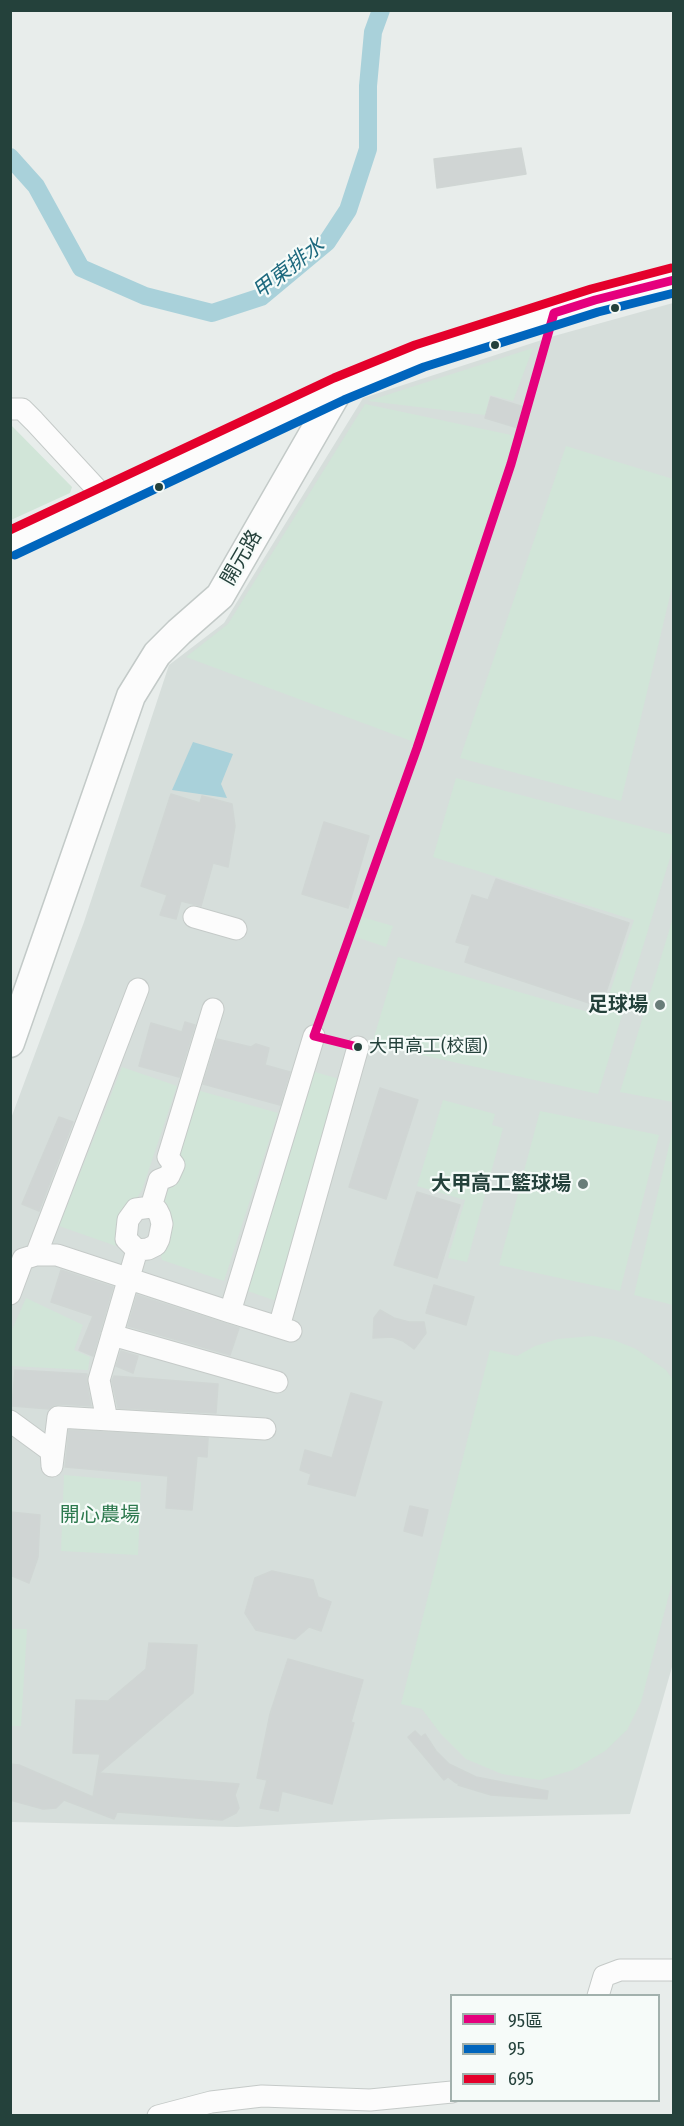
<!DOCTYPE html>
<html>
<head>
<meta charset="utf-8">
<style>
  body { margin:0 }
  #map { position:relative; width:684px; height:2126px; overflow:hidden; background:#e8edeb; font-family:"Fira Sans Condensed","Noto Sans TC",sans-serif }
  canvas { display:block }
  .frame { position:absolute; inset:0; border:12px solid #24413b; pointer-events:none }
  .legend { position:absolute; left:450px; top:1994px; width:210px; height:108px; box-sizing:border-box; background:#f6fbf9; border:2px solid #a2b1ad; margin:0; padding:8px 10px; list-style:none; font-size:18px; color:#24413b }
  .legend li { display:flex; align-items:center; gap:12px; height:30px }
  .legend b { width:30px; border:2px solid #a2b1ad }
</style>
</head>
<body>
<div id="map">
<canvas width="684" height="2126"></canvas>
<div class="frame"></div>
<ul class="legend">
<li><b style="height:8px;background:#e5007d"></b>95區</li>
<li><b style="height:8px;background:#0065bd"></b>95</li>
<li><b style="height:8px;background:#e4002b"></b>695</li>
</ul>
</div>
<script>
const ctx = document.querySelector('canvas').getContext('2d');
ctx.lineJoin = 'round';
function paint(path, color) { ctx.fillStyle = color; ctx.fill(path, 'evenodd'); }
const shape = rows => new Path2D(rows.map(r => 'M' + r).join(''));
function trace(path, color, width, dash) { ctx.strokeStyle = color; ctx.lineWidth = width; ctx.lineCap = dash ? 'butt' : 'round'; ctx.setLineDash(dash || []); ctx.stroke(path); }
function write(font, color, halo, rows, align = 'center') {
  ctx.font = font + ' "Fira Sans Condensed","Noto Sans TC",sans-serif'; ctx.lineWidth = 4.5; ctx.setLineDash([]); ctx.textBaseline = 'middle'; ctx.strokeStyle = halo; ctx.fillStyle = color; for (const [text, x, y, turn = 0] of rows) {
    ctx.save(); ctx.translate(x, y); ctx.rotate((+turn || 0) * Math.PI / 180); ctx.textAlign = isNaN(turn) ? turn : align; if (halo) ctx.strokeText(text, 0, 0); ctx.fillText(text, 0, 0); ctx.restore();
  }
}
const built = shape([
  [673,303,674,1660,630,1814,392,1819,237,1827,11,1822,10,1121,84,922,169,665,224,623,363,398,554,336]
]);
const green = shape([
  [533,348,513,401,490,395,485,415,368,401],
  [365,404,516,436,414,742,186,657,228,624],
  [11,425,72,487,70,493,11,520],
  [566,446,673,479,673,583,621,801,460,758],
  [456,778,673,835,673,848,598,1094,372,1044,398,957,602,1016,634,920,433,857],
  [362,917,393,926,386,947,356,937],
  [673,918,673,1102,620,1092],
  [122,1067,177,1086,142,1190,137,1198,121,1211,118,1217,117,1223,120,1233,116,1246,59,1226],
  [305,1069,346,1081,282,1303,242,1289],
  [197,1090,278,1113,224,1281,162,1260,161,1256,164,1203],
  [443,1100,495,1114,492,1125,503,1128,467,1262,448,1258,465,1200,417,1186],
  [540,1111,659,1135,620,1291,499,1265],
  [672,1133,674,1133,673,1305,634,1295],
  [26,1298,83,1325,74,1350,90,1357,88,1370,11,1366,11,1332],
  [592,1336,614,1340,636,1349,666,1370,673,1380,673,1579,641,1702,627,1730,605,1751,573,1770,540,1780,502,1774,466,1759,440,1733,422,1709,401,1704,490,1350,517,1356,535,1346,558,1339],
  [64,1475,141,1482,138,1555,61,1551],
  [10,1629,27,1629,21,1726,11,1726]
]);
const water = shape([
  [193,742,233,754,221,784,227,798,172,790]
]);
const canal = shape([
  [10,157,36,186,81,268,145,296,212,313,261,297,327,242,348,210,368,149,368,86,373,32,381,10]
]);
const building = shape([
  [521,148,526,174,437,188,434,159,521,148],
  [491,397,524,407,518,428,485,418,491,397],
  [171,794,200,803,202,796,232,804,235,826,228,867,213,863,201,906,181,901,176,919,160,915,167,895,141,886,171,794],
  [324,822,369,836,348,908,302,894,324,822],
  [496,879,629,923,601,1007,465,962,470,946,456,942,472,895,488,900,496,879],
  [185,1022,195,1025,179,1077,139,1066,151,1023,182,1032,185,1022],
  [217,1039,251,1047,256,1044,269,1048,265,1065,290,1072,280,1105,203,1084,217,1039],
  [380,1088,418,1100,386,1199,349,1187,380,1088],
  [59,1117,73,1122,39,1211,22,1204,59,1117],
  [417,1192,460,1205,437,1278,394,1265,417,1192],
  [61,1270,113,1287,93,1356,79,1350,93,1316,51,1302,61,1270],
  [434,1285,474,1297,466,1325,426,1313,434,1285],
  [137,1295,239,1328,230,1355,128,1326,137,1295],
  [380,1310,394,1318,409,1322,424,1322,426,1333,414,1349,403,1341,392,1337,373,1338,374,1318,380,1310],
  [121,1351,138,1356,133,1373,116,1366,121,1351],
  [15,1370,87,1374,87,1383,91,1406,59,1404,49,1409,12,1406,15,1370],
  [114,1376,218,1384,216,1413,118,1408,112,1381,114,1376],
  [351,1393,382,1402,355,1496,308,1484,311,1474,300,1470,305,1450,332,1458,351,1393],
  [69,1430,208,1438,207,1457,197,1456,192,1510,166,1508,168,1476,65,1467,69,1430],
  [410,1506,428,1510,422,1536,404,1531,410,1506],
  [10,1512,40,1515,38,1557,29,1583,10,1575,10,1512],
  [272,1571,313,1580,318,1597,331,1602,321,1631,309,1627,295,1639,256,1630,245,1613,255,1578,272,1571],
  [149,1643,197,1645,193,1693,99,1773,239,1784,235,1795,239,1808,236,1813,222,1820,117,1812,114,1819,64,1800,56,1808,43,1809,10,1800,10,1764,19,1765,93,1797,100,1754,73,1753,76,1700,108,1701,146,1669,149,1643],
  [288,1659,363,1680,351,1722,354,1723,332,1804,282,1791,278,1811,260,1808,267,1780,257,1778,270,1714,288,1659],
  [415,1731,421,1737,425,1734,436,1751,449,1764,476,1777,548,1791,547,1799,491,1795,458,1785,459,1783,456,1783,448,1777,444,1780,408,1737,415,1731]
]);
const street = shape([
  [10,409,22,409,34,421,106,499],
  [194,917,236,929],
  [137,1250,148,1249,156,1245,159,1239,162,1224,160,1216,157,1210,151,1207],
  [36,1255,138,989],
  [10,1294,23,1259,36,1255,57,1255,230,1312,314,1036],
  [230,1312,291,1331],
  [279,1327,358,1047],
  [112,1335,277,1382],
  [107,1420,99,1380,137,1250,126,1239,128,1220,136,1209,151,1207,159,1180,169,1176,174,1165,168,1157,213,1009],
  [10,1421,51,1451,52,1466,58,1417,265,1429],
  [598,1996,604,1976,620,1970,674,1970],
  [158,2116,211,2102,262,2096,370,2100,452,2092]
]);
const secondary = shape([
  [10,544,339,389,420,356,595,300,674,280],
  [10,1043,131,696,157,654,179,632,220,596,339,389]
]);
const bus1 = shape([
  [358,1047,314,1036,417,748,511,464,554,313,595,300,674,280]
]);
const bus2 = shape([
  [15,555,344,400,424,367,598,312,674,293]
]);
const bus3 = shape([
  [10,530,334,378,415,345,591,289,671,268]
]);
const markers = [
  [615,308,5,"#24413b"],
  [495,345,5,"#24413b"],
  [159,487,5,"#24413b"],
  [660,1005,6,"#697d79"],
  [358,1047,5,"#24413b"],
  [583,1184,6,"#697d79"]
];
const busNames = [
  ["大甲高工(校園)",369,1047]
];
const streetNames = [
  ["開元路",242,558,-60]
];
const poiNames = [
  ["足球場",648,1005],
  ["大甲高工籃球場",571,1184]
];
const parkNames = [
  ["開心農場",100,1515]
];
const waterNames = [
  ["甲東排水",289,269,-38]
];
paint(built, '#d6dedb');
paint(green, '#d1e5d8');
paint(water, '#a9d1da');
trace(canal, '#a9d1da', 18);
paint(building, '#d0d5d4');
trace(building, '#d0d6d4', 1.5);
trace(street, '#c5cac8', 23);
trace(secondary, '#c3cac8', 31);
trace(street, '#fcfcfc', 21);
trace(secondary, '#fcfcfc', 28);
trace(bus1, '#e5007d', 9);
trace(bus2, '#0065bd', 9);
trace(bus3, '#e4002b', 9);
for (const [x, y, r, color] of markers) { const dot = new Path2D(); dot.arc(x, y, r, 0, 2 * Math.PI); ctx.fillStyle = color; ctx.fill(dot); trace(dot, '#f6fbf9', 2); }
write('18px', '#24413b', '#f6fbf9', busNames, 'left');
write('20px', '#24413b', '#f6fbf9', streetNames);
write('bold 20px', '#24413b', '#f6fbf9', poiNames, 'right');
write('20px', '#2d794e', '#f6fbf9', parkNames);
write('italic 21px', '#1d697e', '#f6fbf9', waterNames);
</script>
</body>
</html>
